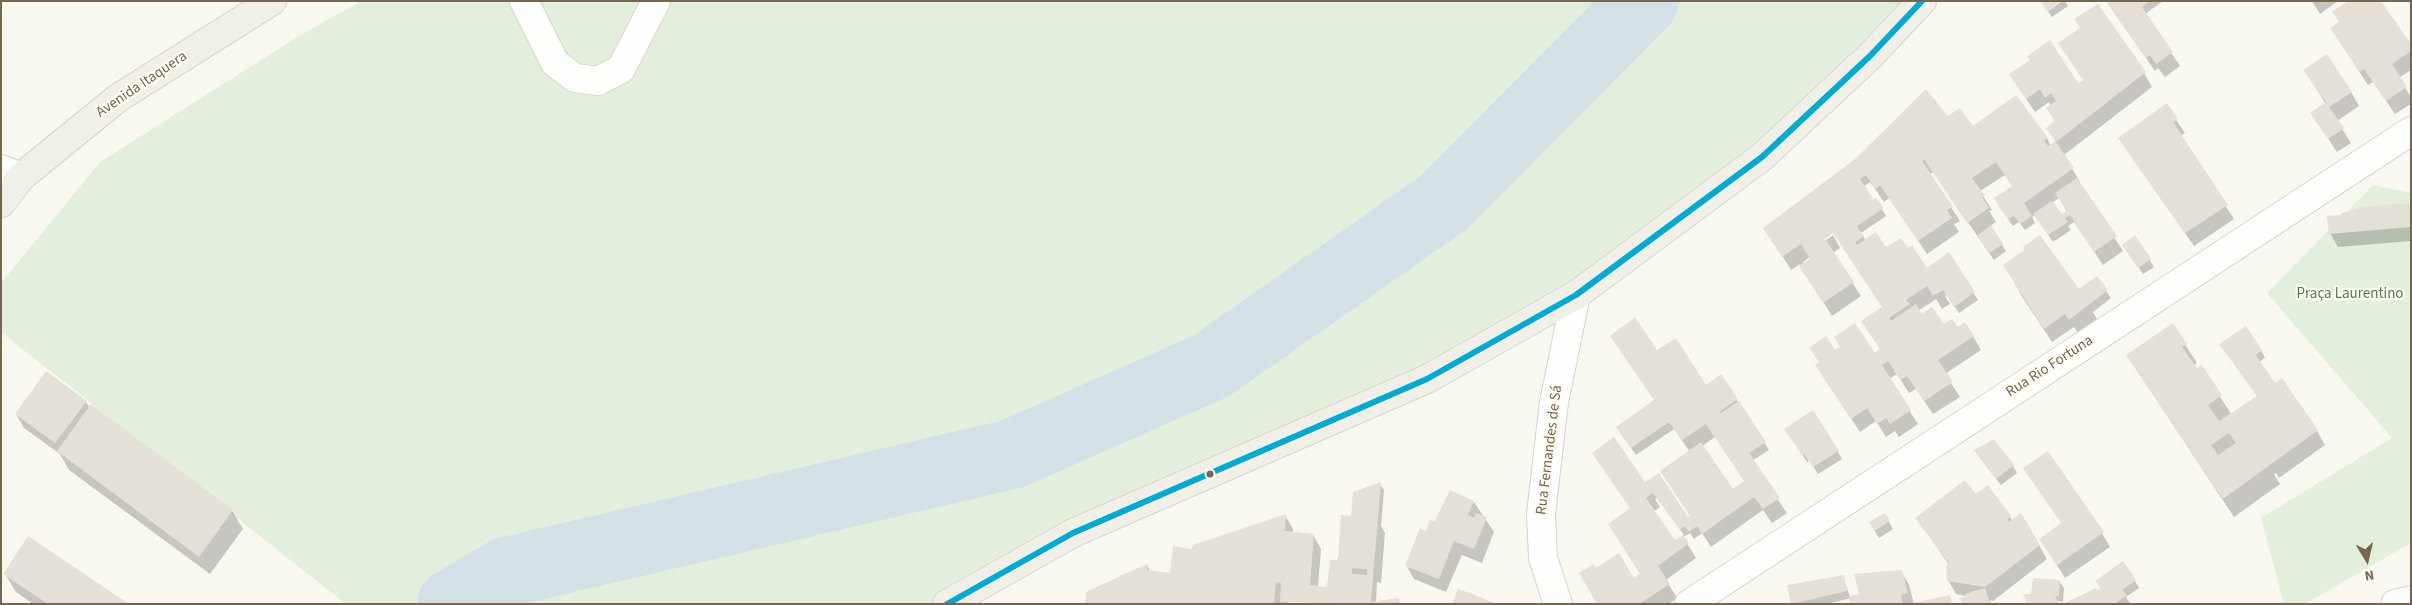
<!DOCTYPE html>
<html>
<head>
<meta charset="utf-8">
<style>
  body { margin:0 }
  #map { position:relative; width:2412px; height:605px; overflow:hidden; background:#f8f7f0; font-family:"Source Sans 3",sans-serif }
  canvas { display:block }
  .frame { position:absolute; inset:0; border:2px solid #746651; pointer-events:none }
  .north { position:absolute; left:2342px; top:535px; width:50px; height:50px; -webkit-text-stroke:4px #fefcf3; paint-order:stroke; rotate:171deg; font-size:14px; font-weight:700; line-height:20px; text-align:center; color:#746651 }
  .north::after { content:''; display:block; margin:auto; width:18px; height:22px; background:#746651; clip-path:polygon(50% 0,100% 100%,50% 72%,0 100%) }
</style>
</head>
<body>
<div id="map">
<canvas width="2412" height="605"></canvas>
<div class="frame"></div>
<div class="north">N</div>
</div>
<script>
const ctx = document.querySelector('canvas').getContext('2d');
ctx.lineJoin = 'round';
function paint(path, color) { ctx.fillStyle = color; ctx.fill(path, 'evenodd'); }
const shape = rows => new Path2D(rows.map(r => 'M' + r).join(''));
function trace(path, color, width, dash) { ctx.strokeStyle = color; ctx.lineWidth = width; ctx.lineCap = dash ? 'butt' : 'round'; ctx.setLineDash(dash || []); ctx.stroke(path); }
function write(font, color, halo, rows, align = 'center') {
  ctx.font = font + ' "Source Sans 3",sans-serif'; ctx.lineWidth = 4.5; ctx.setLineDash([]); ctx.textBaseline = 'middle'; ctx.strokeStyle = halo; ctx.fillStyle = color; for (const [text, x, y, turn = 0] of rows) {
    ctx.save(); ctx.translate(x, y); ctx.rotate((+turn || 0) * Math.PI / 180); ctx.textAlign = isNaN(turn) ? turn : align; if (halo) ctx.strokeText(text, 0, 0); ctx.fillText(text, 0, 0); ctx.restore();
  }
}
const green = shape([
  [361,1,1931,1,1596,289,1170,500,955,604,346,604,1,332,1,283,100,162,299,36],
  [2373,185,2411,193,2411,543,2305,604,2284,604,2261,518,2392,438,2267,293]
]);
const shadow = shape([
  [2062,1,2065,1,2068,6,2052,17,2048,11],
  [2106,1,2163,1,2145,14,2180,66,2165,77,2158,68,2155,71],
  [2312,1,2338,1,2320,14],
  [2340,42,2411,47,2411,70,2399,78,2411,97,2411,104,2395,114,2373,82,2368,85],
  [2305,71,2351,92,2359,106,2337,121,2351,143,2337,152,2312,114,2326,104],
  [2144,73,2152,87,2064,155,2080,182,2079,183,2123,251,2103,265,2074,222,2068,226,2071,230,2053,242,2035,215,2032,217,2035,223,2025,230,2019,222,2013,226,1999,206,2013,187,2005,175,1980,191,1992,210,1989,211,1996,222,1990,226,2006,251,1994,260,1933,172,1930,175,1960,221,1954,224,1959,232,1927,254,1889,198,1884,202,1870,182,1863,187,1873,202,1876,200,1886,216,1861,233,1866,241,1886,249,1908,250,1927,269,1949,254,1978,300,1959,313,1947,295,1945,296,1950,304,1942,309,1936,299,1918,311,1922,316,1943,326,1958,329,1973,336,1981,350,1945,374,1960,397,1933,414,1916,389,1909,393,1897,374,1889,379,1918,424,1899,437,1895,431,1886,437,1876,421,1860,432,1816,365,1835,352,1874,354,1881,350,1862,321,1883,308,1833,232,1819,242,1821,244,1833,235,1840,248,1833,253,1861,296,1832,316,1800,264,1791,270,1765,228,1947,118,1972,128,2047,138,2051,146,2056,142,2048,128,2056,123,2048,108,2051,106,2049,102,2035,112,2010,75,2078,85],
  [2059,198,2067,212,2061,216,2052,203],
  [1810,257,1811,260,1804,264,1803,262],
  [2166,105,2185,133,2180,136,2234,219,2194,246,2128,152],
  [2411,204,2411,241,2338,247,2330,233],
  [2135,237,2154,267,2143,274,2128,252],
  [2014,281,2079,291,2106,291,2111,298,2093,312,2097,319,2078,333,2074,327,2052,342,2021,295],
  [2172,325,2197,363,2193,366,2196,370,2201,367,2231,414,2258,397,2225,351,2261,350,2265,358,2259,362,2275,385,2317,431,2325,445,2279,478,2276,473,2274,474,2280,484,2234,517,2127,355],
  [1657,352,1705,386,1721,376,1769,450,1752,461,1787,513,1772,523,1763,510,1711,547,1702,533,1694,539,1690,533,1683,537,1696,558,1666,580,1677,598,1669,604,1598,604,1595,570,1634,579,1641,575,1631,509,1593,454,1645,483,1688,519,1691,517,1690,452,1674,429,1636,455,1621,434,1654,402],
  [1715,437,1745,482,1732,490,1702,446],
  [1657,498,1684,535,1675,541,1654,511,1660,507,1655,499],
  [47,373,86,402,90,408,232,511,243,529,210,574,69,470,60,454,24,428,16,414],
  [1790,436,1838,452,1842,459,1818,474,1809,460,1807,462],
  [1980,458,2013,466,2017,473,2001,485],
  [1380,484,1384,490,1381,526,1385,533,1381,583,1377,582,1376,602,1398,599,1400,604,1288,602,1288,604,1086,604,1120,579,1120,576,1147,565,1150,571,1171,574,1191,550,1285,515,1293,529,1293,533,1313,535,1321,549,1318,587,1326,588,1354,518],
  [1988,487,2013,521,2021,514,2047,559,1993,601,1990,600,1991,604,1963,604,1970,597,1956,594,1948,580,1949,565,1917,518,1976,496],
  [1474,502,1494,532,1482,563,1462,555,1446,592,1414,579,1406,565,1427,532,1436,523],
  [1885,515,1893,529,1879,538,1870,523],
  [2063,529,2102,533,2110,547,2065,578,2040,539],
  [2123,562,2139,588,2126,597,2130,603,2065,604,2101,589,2097,581],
  [1901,571,1909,585,1914,604,1852,604,1851,598,1827,604,1793,604,1788,586,1843,577,1850,597,1860,595],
  [5,574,124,604,33,604,16,592],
  [2059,581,2064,588,2063,602,2034,596]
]);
const river = shape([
  [452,604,506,572,1012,454,1211,366,1443,203,1644,1]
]);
const building = shape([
  [2040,1,2060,1,2047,11],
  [2106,1,2150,1,2142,7,2173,52,2156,64,2150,55,2146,58],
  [2348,1,2381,1,2411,44,2411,51,2392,64,2407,87,2386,101,2364,69,2360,72,2330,28,2339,22,2332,12],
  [2098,4,2146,72,2056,142,2046,128,2055,121,2046,108,2056,101,2051,93,2045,98,2040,89,2026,99,2009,74,2030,60,2027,56,2050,40,2078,83,2083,80,2058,43,2080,28,2074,19],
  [2327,54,2352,92,2329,107,2344,128,2328,139,2310,113,2326,102,2303,70],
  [1926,89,1948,116,1960,108,1973,126,2016,95,2048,138,2044,140,2048,146,2055,141,2074,168,2024,203,2032,216,2020,224,2014,216,2008,219,1994,198,2012,186,1996,162,1972,178,1985,196,1982,197,1989,208,1967,223,1924,159,1922,161,1953,207,1947,210,1952,218,1918,241,1880,185,1875,189,1866,175,1860,179,1874,200,1876,198,1884,208,1857,226,1864,236,1855,242,1857,245,1876,232,1886,247,1901,238,1908,248,1912,245,1927,268,1949,252,1975,292,1954,307,1943,290,1933,296,1927,286,1906,300,1910,304,1889,318,1891,321,1916,304,1922,314,1932,307,1944,324,1952,319,1958,327,1965,322,1974,336,1938,360,1953,382,1924,401,1907,376,1900,380,1888,361,1882,365,1911,410,1890,424,1886,418,1877,424,1867,408,1851,419,1815,365,1819,362,1809,348,1826,336,1835,350,1840,347,1834,337,1855,323,1875,353,1880,349,1861,321,1882,307,1833,233,1825,239,1854,282,1823,303,1799,266,1810,259,1801,244,1782,257,1763,228,1855,159],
  [2167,103,2178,119,2173,122,2228,205,2185,233,2118,138],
  [2077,178,2117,236,2094,252,2070,215,2065,218,2068,222,2048,235,2033,214,2052,201,2062,214,2067,211,2055,193],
  [2411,203,2411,227,2329,234,2327,216,2341,215,2341,213,2359,209,2359,207],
  [1991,225,2003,244,1989,253,1977,236],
  [2040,235,2079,289,2097,276,2108,290,2069,320,2065,314,2044,329,2003,265,2024,250,2023,247],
  [2135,235,2151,259,2138,268,2122,245],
  [1635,317,1657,350,1676,338,1706,385,1721,374,1738,399,1720,411,1721,413,1739,401,1766,442,1749,453,1780,498,1763,509,1754,497,1702,534,1697,526,1689,532,1685,526,1680,530,1653,493,1646,498,1675,540,1683,535,1689,543,1658,566,1670,584,1639,604,1597,604,1579,573,1593,564,1596,568,1619,553,1634,578,1640,574,1608,524,1630,508,1592,453,1614,437,1645,482,1659,473,1688,517,1690,516,1660,471,1701,442,1733,489,1744,481,1706,424,1682,440,1669,422,1631,448,1616,427,1654,400,1610,336],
  [2173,323,2187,344,2182,347,2197,368,2202,365,2222,395,2208,405,2219,421,2257,396,2219,344,2246,326,2262,350,2256,355,2275,383,2282,378,2318,430,2223,499,2126,355],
  [2229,433,2236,443,2218,455,2211,445],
  [46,371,87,401,55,443,15,414],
  [91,404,233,510,199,557,57,451],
  [1813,410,1839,451,1813,467,1804,454,1802,455,1784,429],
  [1994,439,2014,465,1996,479,1974,450],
  [2048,451,2104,532,2057,565,2039,539,2061,523,2023,468],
  [1965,480,1976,494,1988,485,2011,516,2007,520,2009,522,2021,513,2040,545,1985,587,1947,581,1946,566,1949,563,1915,518],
  [1381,482,1371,602,1399,598,1398,604,1280,602,1281,583,1276,582,1274,604,1085,604,1086,592,1147,564,1147,570,1170,573,1173,546,1192,549,1193,545,1286,514,1285,531,1314,534,1310,585,1327,587,1330,560,1338,560,1341,515,1351,516,1353,492],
  [1352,568,1367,569,1367,575,1352,574],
  [1450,490,1474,501,1468,515,1474,518,1476,513,1487,517,1474,549,1454,541,1439,579,1405,566,1420,528,1426,531,1430,520,1435,521],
  [1885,513,1890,521,1874,531,1869,522],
  [28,536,111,592,129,604,48,604,3,574],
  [2123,561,2136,580,2122,590,2127,595,2115,604,2063,604,2096,588,2097,590,2101,588,2095,581],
  [1902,570,1908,593,1901,595,1903,604,1850,604,1849,596,1859,594,1854,574],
  [1844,575,1847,591,1791,604,1787,585],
  [2033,578,2060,580,2059,596,2055,596,2059,604,2027,604,2023,594,2031,594],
  [1985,588,1990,604,1962,604,1960,598,1966,597,1965,594],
  [1458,589,1470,593,1497,604,1452,604],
  [1950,595,1952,604,1913,604,1913,603]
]);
const minor = shape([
  [524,1,555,63,575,78,598,81,621,69,656,1],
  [1,169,21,177],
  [1558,604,1543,558,1541,514,1554,402,1576,295],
  [1689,604,2411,131],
  [2395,604,2411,600]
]);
const major = shape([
  [1,203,21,177,118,98,272,1],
  [947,604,1073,533,1427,379,1576,295,1762,157,1870,56,1922,1]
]);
const bus1 = shape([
  [947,604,1073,533,1427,379,1576,295,1762,157,1870,56,1922,1]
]);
const markers = [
  [1210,474,4.5,"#746651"]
];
const streetNames = [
  ["Avenida Itaquera",142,85,-34],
  ["Rua Rio Fortuna",2050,367,-33],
  ["Rua Fernandes de Sá",1550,450,-83]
];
const parkNames = [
  ["Praça Laurentino",2350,295]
];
paint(green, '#e3efdc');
paint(shadow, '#0003');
trace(river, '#d3e1e7', 70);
paint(building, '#e4e0d7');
trace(minor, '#d6d3cc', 30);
trace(major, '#d9d4cd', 30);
trace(minor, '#fefefd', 28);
trace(major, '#f1f0e8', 28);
trace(bus1, '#00a9ce', 6);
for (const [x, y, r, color] of markers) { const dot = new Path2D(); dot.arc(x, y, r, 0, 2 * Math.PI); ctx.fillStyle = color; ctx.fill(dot); trace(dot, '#fefcf3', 2); }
write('15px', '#746651', '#fefcf3', streetNames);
write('15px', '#517e4e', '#fefcf3', parkNames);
</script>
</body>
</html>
